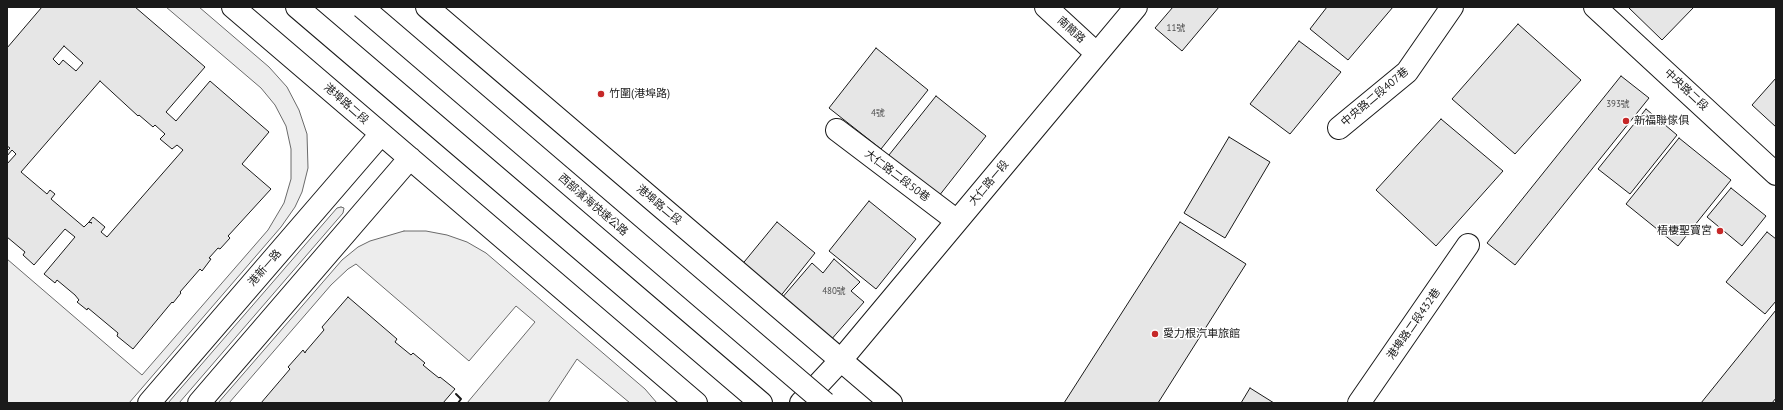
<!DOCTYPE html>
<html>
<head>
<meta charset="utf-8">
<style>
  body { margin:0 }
  #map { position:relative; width:1783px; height:410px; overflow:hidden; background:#fff; font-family:"PT Sans",sans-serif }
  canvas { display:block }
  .frame { position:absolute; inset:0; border:8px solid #1a1a1a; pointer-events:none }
</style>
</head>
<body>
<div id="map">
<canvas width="1783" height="410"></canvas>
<div class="frame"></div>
</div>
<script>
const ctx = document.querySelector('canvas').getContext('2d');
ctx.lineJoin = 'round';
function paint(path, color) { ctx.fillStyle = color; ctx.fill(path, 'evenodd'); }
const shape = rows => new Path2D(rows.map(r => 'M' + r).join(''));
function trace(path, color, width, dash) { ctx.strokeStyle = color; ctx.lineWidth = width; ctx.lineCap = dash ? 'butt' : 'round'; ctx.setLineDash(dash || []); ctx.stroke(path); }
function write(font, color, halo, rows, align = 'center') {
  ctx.font = font + ' "PT Sans","Noto Sans TC",sans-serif'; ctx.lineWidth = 3; ctx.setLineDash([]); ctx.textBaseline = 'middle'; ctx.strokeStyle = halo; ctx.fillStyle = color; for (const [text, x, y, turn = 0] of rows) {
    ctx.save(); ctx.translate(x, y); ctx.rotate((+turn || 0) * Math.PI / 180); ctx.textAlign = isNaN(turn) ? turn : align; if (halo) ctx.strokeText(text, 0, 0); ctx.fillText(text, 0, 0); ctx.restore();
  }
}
const built = shape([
  [166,7,199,7,269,67,287,87,299,110,307,134,308,168,302,192,295,207,281,227,129,403,7,403,7,259,142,375,268,230,284,203,291,179,291,149,286,126,275,105,261,88,166,7],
  [341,207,344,208,343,213,179,403,168,403,337,208,341,207],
  [404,231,426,231,447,235,467,242,486,253,645,389,657,403,630,403,577,359,548,403,467,403,535,322,516,306,469,361,356,264,348,269,331,285,229,403,218,403,342,260,358,247,370,241,404,231]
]);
const building = shape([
  [42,7,135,7,205,67,166,112,176,121,210,81,269,132,242,164,271,189,228,236,230,238,220,249,218,248,209,258,211,259,202,271,200,269,180,292,181,293,173,303,172,302,133,349,117,336,118,333,88,308,87,310,77,302,79,300,75,295,57,280,55,283,44,274,75,237,65,229,34,265,23,255,25,252,7,237,7,164,16,154,12,150,7,156,7,151,10,148,7,146,7,48,42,7],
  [64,46,83,63,76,71,63,60,59,65,53,59,64,46],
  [100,81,138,116,139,115,153,127,155,125,165,134,160,139,172,149,177,145,183,150,107,237,101,232,105,227,93,217,89,222,92,223,89,222,84,227,51,199,55,194,50,190,47,194,21,172,100,81],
  [1173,7,1219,7,1182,51,1155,28,1173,7],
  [1327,7,1393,7,1348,60,1310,29,1327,7],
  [1628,7,1694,7,1662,40,1628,7],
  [1518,24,1581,80,1515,154,1452,99,1518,24],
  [1299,41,1341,72,1290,134,1250,104,1299,41],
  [876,48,928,90,881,149,829,108,876,48],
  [1621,76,1649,98,1515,265,1487,243,1621,76],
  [1776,78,1776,127,1752,105,1776,78],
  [936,96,986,136,935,201,885,160,936,96],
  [1646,109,1677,135,1630,194,1598,169,1646,109],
  [1441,119,1503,171,1436,246,1376,190,1441,119],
  [1229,137,1270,162,1225,238,1184,213,1229,137],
  [1679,138,1731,180,1678,246,1626,204,1679,138],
  [1731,188,1766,216,1742,246,1707,217,1731,188],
  [869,201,916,239,876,289,829,251,869,201],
  [777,222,815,253,779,298,740,267,777,222],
  [1180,222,1246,264,1158,403,1064,403,1180,222],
  [1767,232,1776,239,1776,301,1765,314,1726,282,1767,232],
  [834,259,860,282,851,291,864,302,830,341,781,299,812,263,823,273,834,259],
  [348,297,397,339,395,342,411,355,413,353,425,363,423,365,429,370,439,378,440,377,455,389,443,403,261,403,290,369,288,367,303,350,305,353,306,351,324,330,322,327,348,297],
  [1776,310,1776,398,1772,403,1701,403,1776,310],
  [1250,388,1274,403,1241,403,1250,388]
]);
const minor = shape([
  [233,7,696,403],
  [427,7,891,403],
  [1046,7,1096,53],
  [1595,7,1776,174],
  [1339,128,1407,72,1452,7],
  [837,130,957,221],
  [149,403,381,134],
  [199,403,410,158],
  [801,403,841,360,1136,7],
  [1359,403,1468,245]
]);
const highway = shape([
  [297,7,761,403]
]);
const highwayBridge = shape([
  [362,7,825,403]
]);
const wall = shape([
  [456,394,461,399,458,403]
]);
const markers = [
  [601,94,4,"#c62828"],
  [1626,121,4,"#c62828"],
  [1720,231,4,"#c62828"],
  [1155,334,4,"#c62828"]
];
const numberNames = [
  ["11號",1176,28],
  ["393號",1618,104],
  ["4號",878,113],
  ["480號",834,291]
];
const streetNames = [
  ["南簡路",1071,30,42],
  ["中央路二段",1686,90,43],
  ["中央路二段407巷",1375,97,-40],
  ["港埠路二段",346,104,41],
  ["大仁路二段50巷",897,176,37],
  ["大仁路一段",989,183,-50],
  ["西部濱海快速公路",593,205,41],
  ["港埠路二段",659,205,40],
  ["港新一路",265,268,-49],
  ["港埠路二段432巷",1414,324,-55]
];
const poiNames = [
  ["竹圍(港埠路)",609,94],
  ["新福聯傢俱",1634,121],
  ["梧棲聖寶宮",1712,231,"right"],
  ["愛力根汽車旅館",1163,334]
];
paint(built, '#ededed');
trace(built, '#6a6a6a', 1);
paint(building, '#e6e6e6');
trace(building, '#1a1a1a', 1);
trace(minor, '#1a1a1a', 24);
trace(highway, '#1a1a1a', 24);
trace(minor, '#fff', 22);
trace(highway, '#fff', 22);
trace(highwayBridge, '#1a1a1a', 24, []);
trace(highwayBridge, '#fff', 22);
trace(wall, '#1a1a1a', 2);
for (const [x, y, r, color] of markers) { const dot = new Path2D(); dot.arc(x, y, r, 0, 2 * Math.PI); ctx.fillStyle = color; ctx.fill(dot); trace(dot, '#fff', 1.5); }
write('9px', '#4d4d4d', null, numberNames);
write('11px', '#1a1a1a', '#fff', streetNames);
write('11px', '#1a1a1a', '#fff', poiNames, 'left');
</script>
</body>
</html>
